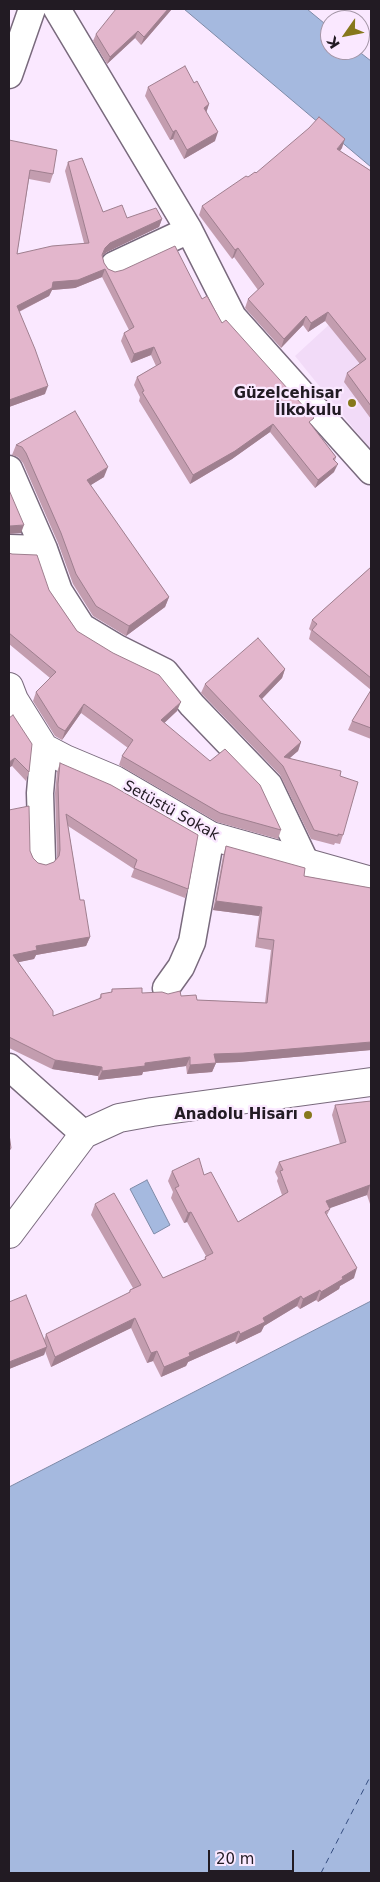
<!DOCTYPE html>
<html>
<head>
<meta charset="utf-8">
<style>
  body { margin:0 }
  #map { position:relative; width:380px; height:1882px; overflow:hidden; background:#fae8ff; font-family:"DejaVu Sans",sans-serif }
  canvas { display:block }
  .frame { position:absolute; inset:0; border:10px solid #221b23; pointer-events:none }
  .north { position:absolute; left:320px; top:10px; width:50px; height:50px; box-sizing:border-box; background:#fae8ff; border:1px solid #a496a7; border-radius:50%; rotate:237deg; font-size:14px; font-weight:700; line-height:20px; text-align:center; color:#221b23 }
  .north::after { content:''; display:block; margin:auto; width:18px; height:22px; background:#86781c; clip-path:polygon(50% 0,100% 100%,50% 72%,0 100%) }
  .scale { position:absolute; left:208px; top:1850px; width:86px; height:22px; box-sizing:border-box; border:2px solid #221b23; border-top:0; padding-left:6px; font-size:15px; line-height:18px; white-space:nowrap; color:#221b23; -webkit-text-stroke:4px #fae8ff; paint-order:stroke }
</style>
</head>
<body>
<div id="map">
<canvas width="380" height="1882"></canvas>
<div class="frame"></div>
<div class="north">K</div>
<div class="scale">20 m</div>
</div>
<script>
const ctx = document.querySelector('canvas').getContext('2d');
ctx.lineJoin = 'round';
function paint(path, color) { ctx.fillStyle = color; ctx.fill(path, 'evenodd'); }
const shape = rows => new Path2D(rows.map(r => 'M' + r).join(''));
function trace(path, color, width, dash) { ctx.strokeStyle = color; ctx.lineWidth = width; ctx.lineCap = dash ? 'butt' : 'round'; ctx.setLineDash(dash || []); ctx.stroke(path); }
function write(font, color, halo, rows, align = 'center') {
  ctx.font = font + ' "DejaVu Sans",sans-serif'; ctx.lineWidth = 4.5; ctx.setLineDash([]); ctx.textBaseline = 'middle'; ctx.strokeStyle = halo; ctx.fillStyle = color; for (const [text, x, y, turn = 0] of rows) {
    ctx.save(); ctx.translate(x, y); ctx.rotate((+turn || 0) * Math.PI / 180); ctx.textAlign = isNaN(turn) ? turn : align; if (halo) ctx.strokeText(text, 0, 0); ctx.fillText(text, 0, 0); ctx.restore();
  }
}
const built = shape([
  [371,286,371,450,295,356]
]);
const water = shape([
  [184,9,307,9,330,28,330,50,357,50,371,61,371,167,184,9],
  [147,1180,170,1225,154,1234,130,1189,147,1180],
  [371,1301,371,1873,9,1873,9,1487,371,1301]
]);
const ferry = shape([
  [321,1873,371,1775]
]);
const street = shape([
  [57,9,189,230,233,317,371,471],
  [9,75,32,9],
  [114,265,189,230],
  [9,469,44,549,59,591,82,627,117,648,165,672,192,705,269,785,306,863],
  [9,548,44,549],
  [42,859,40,793,44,748],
  [166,988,181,967,192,942,211,836],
  [9,1067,84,1134]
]);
const secondary = shape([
  [9,687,14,700,44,748,65,759,115,780,211,836,371,881]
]);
const primary = shape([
  [9,1234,84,1134,119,1118,152,1112,371,1082]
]);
const wall = shape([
  [172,9,141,45,135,38,107,64,93,41,96,34],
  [194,83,209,104,206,113,215,141,184,159,173,139,170,140,145,96,148,87],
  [9,140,53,174,50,183,29,179,17,254,84,243,65,171,68,162,103,212,127,218,162,219,159,227,107,252,102,256,104,263,108,269,115,272,202,299,222,323,311,425,336,457,335,461,334,472,315,488,270,432,232,459,190,484,139,401,140,397,134,385,137,377,156,366,151,355,131,363,121,341,124,333,129,330,102,277,75,288,52,290,49,296,19,312,45,394,9,407],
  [342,148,340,151,371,171,371,419,344,382,347,373,360,364,325,321,308,332,303,325,281,348,245,308,248,299,258,290,234,257,232,259,199,215,202,206,248,177],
  [16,445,104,477,90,485,169,597,165,607,126,636,93,616,73,584,58,543,23,463,18,457,12,455],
  [9,553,49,590,77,631,177,711,164,723,281,830,278,839,217,822,119,765,122,756,128,748,81,713,62,740,55,736,33,701,36,692,50,678,9,644],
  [371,567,371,690,309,639,311,631,309,629,312,620],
  [285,669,282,678,262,699,301,742,298,751,289,758,340,776,343,835,340,844,335,843,334,845,311,839,280,775,201,693,205,684],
  [371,690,371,739,348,730,352,721],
  [9,718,29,772,26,781,12,766],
  [60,763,188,889,185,898,131,877,134,869,68,826,80,900,90,937,86,946,36,955,34,959,18,962,53,1016,99,999,101,994,111,993,112,989,142,993,168,994,197,1000,265,1003,271,950,255,947,259,916,213,910,223,856,226,846,304,876,371,888,371,1050,239,1062,216,1063,212,1072,187,1074,186,1066,143,1072,142,1075,98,1080,98,1076,52,1069,9,1048,9,810,30,851,33,858,38,863,46,865,54,862,57,858,55,793,57,772],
  [371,1101,371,1207,367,1195,329,1208,330,1209,327,1215,354,1278,340,1286,339,1289,318,1302,316,1300,300,1309,297,1306,264,1326,261,1332,236,1344,235,1341,188,1362,186,1366,161,1377,153,1361,147,1363,131,1328,51,1367,45,1351,44,1355,9,1369,9,1302,44,1340,46,1334,129,1293,130,1290,133,1288,91,1215,95,1204,163,1278,204,1260,206,1256,187,1222,184,1223,171,1198,173,1192,168,1181,172,1171,204,1175,238,1222,282,1195,277,1181,278,1178,275,1172,279,1162,340,1144,332,1115,335,1105]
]);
const shadedWall = shape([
  [168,9,172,9,141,45,144,37],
  [138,31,135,38,107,64,110,57],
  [209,104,206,113,204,108],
  [176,130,173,139,170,140,173,132],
  [218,132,215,141,184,159,187,150],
  [345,139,342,148,334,158,337,149],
  [162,219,159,227,107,252,102,256,105,248,110,243],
  [238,248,234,257,232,259,235,250],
  [105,269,102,277,75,288,52,290,49,296,14,314,17,306,53,282],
  [328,312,325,321,308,332,311,323],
  [306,316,303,325,281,348,284,339],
  [154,347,151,355,131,363,134,354],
  [48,386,45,394,9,407,9,400],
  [273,424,270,432,232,459,190,484,193,475],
  [338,464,334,472,315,488,318,480],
  [108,467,104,477,83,490,87,480],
  [24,525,21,533,9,534,9,526],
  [169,597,165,607,126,636,129,626],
  [285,669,282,678,256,705,259,696],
  [181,702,177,711,158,729,161,720],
  [84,704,81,713,62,740,65,731],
  [301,742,298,751,282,765,284,757],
  [15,758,12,766,9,768,9,762],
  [216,901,262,907,259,916,213,910],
  [90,937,86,946,36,955,34,959,10,964,13,955,36,946],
  [371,1042,371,1050,239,1062,210,1063,214,1054],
  [190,1057,186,1066,143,1072,142,1075,98,1080,102,1071,145,1063],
  [55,1060,102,1067,98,1076,52,1069],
  [216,1063,212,1072,187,1074,190,1065],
  [370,1185,367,1195,322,1211,326,1201],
  [191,1212,187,1222,184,1223,188,1213],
  [357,1268,354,1278,340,1286,339,1289,318,1302,321,1292,342,1277],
  [320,1290,316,1300,300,1309,303,1299],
  [301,1296,297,1306,264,1326,261,1332,236,1344,240,1334,263,1318],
  [135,1318,131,1328,51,1367,55,1357],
  [239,1331,235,1341,188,1362,186,1366,161,1377,164,1367,189,1353],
  [47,1347,44,1355,9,1369,9,1362],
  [157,1351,153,1361,147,1363,151,1353]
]);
const building = shape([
  [116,9,168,9,144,37,138,31,110,57,96,34,116,9],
  [185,66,194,83,197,81,209,104,204,108,218,132,187,150,176,130,173,132,148,87,185,66],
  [319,117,345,139,337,149,371,171,371,406,347,373,366,359,328,312,311,323,306,316,284,339,248,299,264,284,238,248,235,250,202,206,246,176,248,177,255,172,256,173,309,128,319,117],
  [9,140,57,150,53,174,30,170,17,254,52,246,89,243,68,162,82,158,103,212,122,205,127,218,156,208,162,219,110,243,105,248,102,255,104,263,108,269,115,272,123,270,175,246,202,299,207,296,222,323,226,320,314,418,309,422,336,457,333,459,338,464,318,480,273,424,235,451,193,475,142,392,144,391,137,377,161,363,154,347,134,354,124,333,134,327,105,269,78,280,53,282,52,288,17,306,35,349,48,386,9,400,9,140],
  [75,411,108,467,87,480,169,597,129,626,96,606,76,574,61,533,26,453,22,447,16,445,75,411],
  [9,490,24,525,9,526,9,490],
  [9,553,12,554,37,555,49,590,77,631,113,653,159,675,181,702,161,720,210,761,225,749,260,785,281,830,220,813,122,756,133,740,84,704,65,731,58,727,36,692,56,672,9,633,9,553],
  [371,567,371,678,312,630,317,624,312,620,371,567],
  [258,638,285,669,259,696,301,742,284,757,341,771,340,776,358,782,343,835,338,834,338,836,314,830,283,766,205,684,258,638],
  [371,690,371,728,352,721,371,690],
  [13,715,32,744,29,772,15,758,9,762,9,718,13,715],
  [60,763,111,785,198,835,188,889,134,868,137,860,66,814,80,900,84,900,90,937,36,946,37,950,13,955,53,1011,53,1016,101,998,101,994,112,992,112,989,142,988,142,993,162,992,168,994,180,991,181,996,196,995,197,1000,267,1003,274,940,258,938,262,907,216,901,226,846,305,868,304,876,371,888,371,1042,243,1053,214,1054,216,1063,190,1065,190,1057,145,1063,145,1066,102,1071,102,1067,55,1060,9,1037,9,810,29,806,30,851,33,858,38,863,46,865,54,862,59,856,60,850,58,784,60,763],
  [371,1101,371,1187,370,1185,326,1201,330,1209,325,1212,357,1268,342,1277,343,1279,321,1292,320,1290,303,1299,301,1296,263,1318,265,1322,240,1334,239,1331,189,1353,190,1356,164,1367,157,1351,151,1353,135,1318,55,1357,46,1334,130,1292,130,1290,141,1285,95,1204,114,1193,163,1278,206,1259,205,1257,213,1253,191,1212,188,1213,175,1188,179,1186,172,1171,199,1158,204,1175,211,1172,238,1222,288,1192,280,1171,283,1170,279,1162,346,1142,335,1105,371,1101],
  [9,1134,11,1148,9,1151,9,1134],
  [26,1295,47,1347,9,1362,9,1302,26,1295]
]);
const markers = [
  [352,403,5,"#86781c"],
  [308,1115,5,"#86781c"]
];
const poiNames = [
  ["Güzelcehisar",342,394],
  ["İlkokulu",342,411],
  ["Anadolu Hisarı",298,1115]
];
const streetNames = [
  ["Setüstü Sokak",171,811,29]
];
paint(built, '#f2dbf8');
paint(water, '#a5b9df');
trace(water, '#7e8aa7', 1);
trace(ferry, '#354d80', 1, [6, 5]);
trace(street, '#796a7d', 29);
trace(secondary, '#796a7d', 30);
trace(primary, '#796a7d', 30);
trace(street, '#fff', 26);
trace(secondary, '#fff', 28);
trace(primary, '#fff', 28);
paint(wall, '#c39daf');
paint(shadedWall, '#9f7f8f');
paint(building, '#e3b6cc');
trace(building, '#9f7f8f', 1);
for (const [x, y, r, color] of markers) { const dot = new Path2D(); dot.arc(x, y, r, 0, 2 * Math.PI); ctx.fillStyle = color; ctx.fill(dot); trace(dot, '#fae8ff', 2); }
write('bold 15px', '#221b23', '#fae8ff', poiNames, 'right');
write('15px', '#221b23', '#fae8ff', streetNames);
</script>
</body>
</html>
